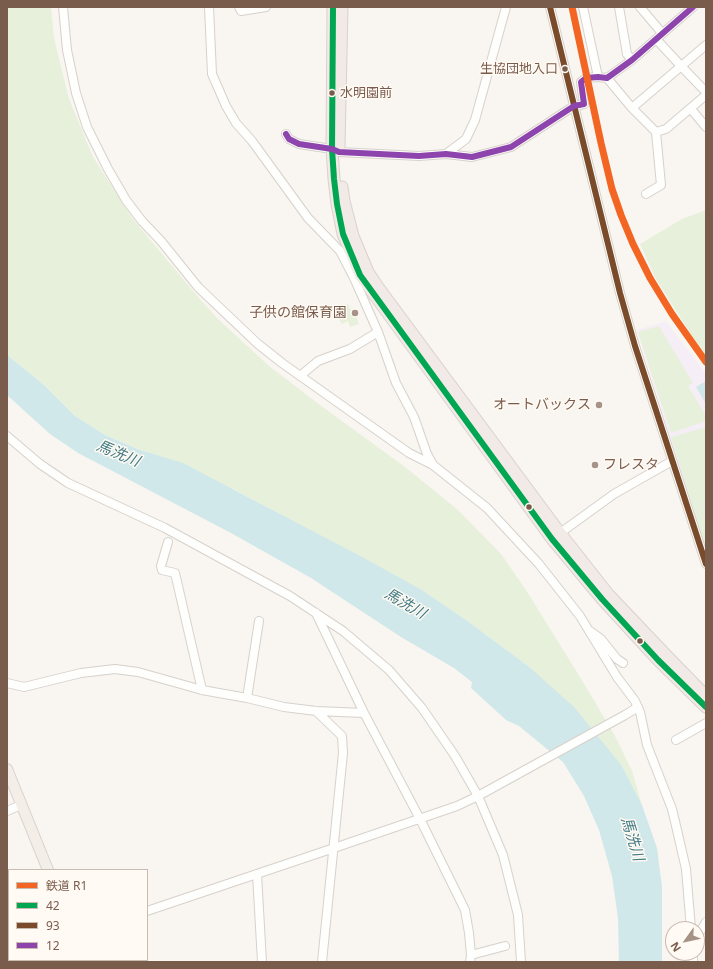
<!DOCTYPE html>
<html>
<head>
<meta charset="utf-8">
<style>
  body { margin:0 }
  #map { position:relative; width:713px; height:969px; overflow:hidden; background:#f9f5f0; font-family:"Noto Sans","Noto Sans JP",sans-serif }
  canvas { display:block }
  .frame { position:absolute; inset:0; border:8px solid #7a5c4d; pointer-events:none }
  .legend { position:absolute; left:8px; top:869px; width:140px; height:92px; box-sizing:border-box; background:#fffaf3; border:1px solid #cabbb1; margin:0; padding:5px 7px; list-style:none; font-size:12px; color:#7a5c4d }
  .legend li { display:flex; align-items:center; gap:8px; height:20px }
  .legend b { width:20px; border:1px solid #cabbb1 }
  .north { position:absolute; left:665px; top:921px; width:40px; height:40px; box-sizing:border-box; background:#fffaf3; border:1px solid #cabbb1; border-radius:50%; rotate:237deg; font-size:11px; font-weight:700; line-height:16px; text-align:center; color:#7a5c4d }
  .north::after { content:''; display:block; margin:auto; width:14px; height:18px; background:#a69286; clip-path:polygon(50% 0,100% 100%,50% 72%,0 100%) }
</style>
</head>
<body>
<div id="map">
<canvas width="713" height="969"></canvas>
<div class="frame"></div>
<ul class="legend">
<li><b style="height:5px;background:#f26522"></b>鉄道 R1</li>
<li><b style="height:5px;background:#00a651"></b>42</li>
<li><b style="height:5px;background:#7a4b2a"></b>93</li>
<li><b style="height:5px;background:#8e44ad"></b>12</li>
</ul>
<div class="north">N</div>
</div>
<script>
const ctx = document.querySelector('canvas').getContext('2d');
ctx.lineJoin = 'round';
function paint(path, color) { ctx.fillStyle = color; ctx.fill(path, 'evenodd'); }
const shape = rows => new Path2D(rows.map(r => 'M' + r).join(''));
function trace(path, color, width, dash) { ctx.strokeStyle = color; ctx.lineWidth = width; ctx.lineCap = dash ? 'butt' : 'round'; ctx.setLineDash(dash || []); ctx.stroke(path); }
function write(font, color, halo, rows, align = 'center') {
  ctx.font = font + ' "Noto Sans","Noto Sans JP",sans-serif'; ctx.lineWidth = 3; ctx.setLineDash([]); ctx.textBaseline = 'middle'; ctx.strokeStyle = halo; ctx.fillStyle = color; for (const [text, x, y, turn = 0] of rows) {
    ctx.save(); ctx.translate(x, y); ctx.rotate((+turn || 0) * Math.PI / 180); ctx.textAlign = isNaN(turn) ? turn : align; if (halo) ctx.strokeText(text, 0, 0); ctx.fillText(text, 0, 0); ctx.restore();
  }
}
const education = shape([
  [666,321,706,374,706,553,637,330]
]);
const green = shape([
  [7,7,51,7,54,38,69,99,93,157,132,218,199,298,218,319,269,366,320,405,405,467,458,510,501,554,526,590,583,682,614,734,632,771,642,805,622,766,528,666,466,620,422,590,235,490,105,435,75,416,44,385,7,355],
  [706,210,706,358,656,279,640,244,682,219],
  [348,304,351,311,354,310,359,324,350,327,348,321,342,324,334,311],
  [659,326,693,383,688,386,706,416,706,421,671,433,638,332],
  [706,427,706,544,704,543,671,437]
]);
const water = shape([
  [7,355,44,385,75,416,105,435,140,450,183,463,364,558,422,590,466,620,528,666,574,707,622,766,642,805,657,848,662,887,662,962,619,962,618,918,612,876,599,830,584,796,563,762,519,726,506,720,471,688,472,682,454,668,401,637,311,578,231,533,78,453,50,434,7,395],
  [706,381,706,404,696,387]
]);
const minor = shape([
  [63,7,67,50,76,93,87,127,108,169,126,200,142,221,161,241,198,287,258,344,282,363,409,453,433,465,487,508,539,564,580,616,617,677,635,701,640,712,647,745,672,809,677,830,686,869,691,929],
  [209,7,212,74,226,106,236,123,252,141,308,218,340,251,354,278,378,332,396,383,414,417,427,454,433,465],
  [239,7,241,11,266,7],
  [550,7,620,293,635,346,706,564],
  [583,7,598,77],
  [619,7,627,54,632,60],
  [640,7,662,33],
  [656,39,681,66,706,92],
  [607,78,632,108,656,132,666,129,706,95],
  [632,108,706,45],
  [691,109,706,127],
  [286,134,289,139,299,144,332,149,339,152,419,156,446,154,472,157,511,147,574,106,584,104,581,82,586,78,598,77,607,78,632,60,693,7],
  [446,154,466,139,475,120,506,7],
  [646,194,661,185,656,132],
  [300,376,318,361,350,349,378,332],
  [7,436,40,464,68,483,165,528,290,596,343,631,389,670,422,708,455,756,478,796,503,855,518,915,521,962],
  [556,536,614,494,672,461],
  [168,542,161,566,162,570,175,573,202,690],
  [316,613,364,713,420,819,465,910,469,933,471,955,470,962],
  [590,631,601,639,617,659,623,663],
  [7,683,24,687,81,673,115,669,138,672,202,690,247,698,284,707,316,711,364,713],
  [247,698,259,621],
  [316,711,342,736,343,753,322,962],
  [676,740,706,723],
  [7,811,21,805],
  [257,874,262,962],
  [147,911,334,848,457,806,478,796,625,715,638,707],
  [697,937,706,922],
  [693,953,693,962],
  [471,955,505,946]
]);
const major = shape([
  [7,769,48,870],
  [85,960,86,962]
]);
const highway = shape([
  [333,7,332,149,334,179,337,204,343,234,360,275,552,539,602,599,658,660,706,707],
  [339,146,342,7],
  [342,187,344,201,353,236,368,272,378,287,560,533,608,594,665,654,706,696]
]);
const bus1 = shape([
  [333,7,332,149,334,179,337,204,343,234,360,275,552,539,602,599,658,660,706,707]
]);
const bus2 = shape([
  [550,7,620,293,635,346,706,564]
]);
const bus3 = shape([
  [286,134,289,139,299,144,332,149,339,152,419,156,446,154,472,157,511,147,574,106,584,104,581,82,586,78,598,77,607,78,632,60,693,7]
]);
const rail1 = shape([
  [572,7,601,143,612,189,621,215,633,244,650,278,672,314,706,362]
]);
const markers = [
  [565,69,3.5,"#7a5c4d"],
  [332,93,3.5,"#7a5c4d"],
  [355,313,4,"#a69286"],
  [599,405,4,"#a69286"],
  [595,465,4,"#a69286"],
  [529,507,3.5,"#7a5c4d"],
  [640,641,3.5,"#7a5c4d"]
];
const busNames = [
  ["生協団地入口",558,69],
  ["水明園前",340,93,"left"]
];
const poiNames = [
  ["子供の館保育園",347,313],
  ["オートバックス",591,405],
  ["フレスタ",603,465,"left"]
];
const waterNames = [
  ["馬洗川",118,454,23],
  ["馬洗川",405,604,30],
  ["馬洗川",632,839,73]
];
paint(education, '#f6eef6');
paint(green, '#e7f0db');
paint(water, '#d0e8ea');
trace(minor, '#d7d1cb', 10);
trace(major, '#dad1cc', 12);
trace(highway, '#dad1cc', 13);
trace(minor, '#fefefd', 8);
trace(major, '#f3eee8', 10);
trace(highway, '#f2eae7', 11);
trace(bus1, '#00a651', 6);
trace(bus2, '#7a4b2a', 6);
trace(bus3, '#8e44ad', 6);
trace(rail1, '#f26522', 7);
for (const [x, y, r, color] of markers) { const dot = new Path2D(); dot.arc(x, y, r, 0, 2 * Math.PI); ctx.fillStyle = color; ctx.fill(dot); trace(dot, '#fffaf3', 1.5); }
write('13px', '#7a5c4d', '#fffaf3', busNames, 'right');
write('14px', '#7a5c4d', '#fffaf3', poiNames, 'right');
write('italic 15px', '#437c86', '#fffaf3', waterNames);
</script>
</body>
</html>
